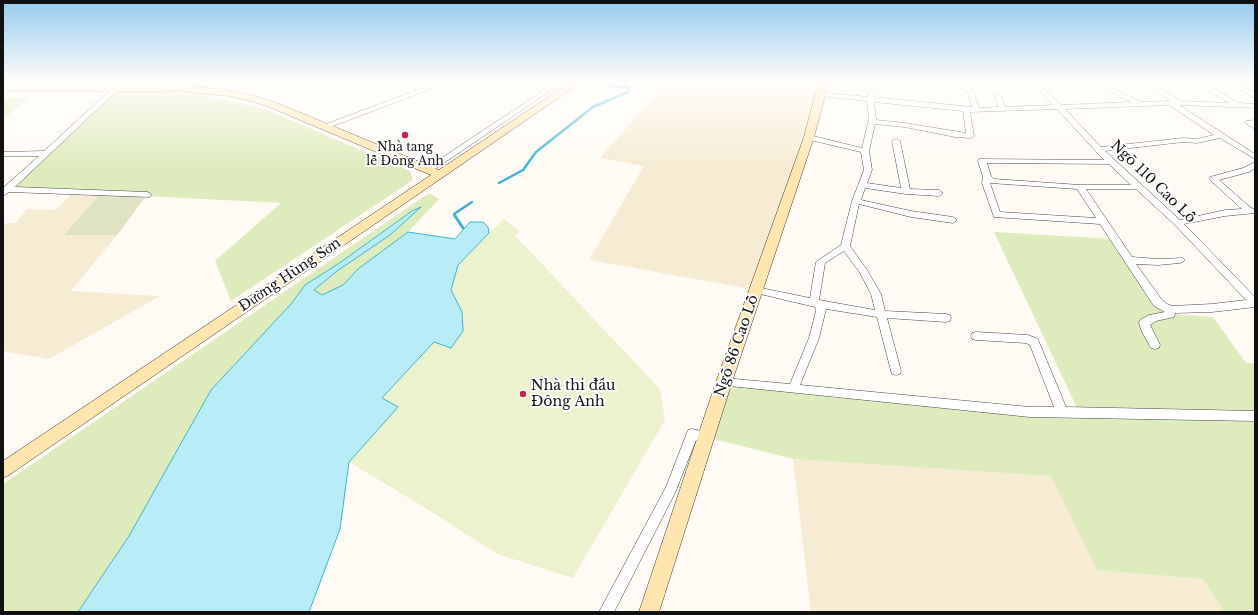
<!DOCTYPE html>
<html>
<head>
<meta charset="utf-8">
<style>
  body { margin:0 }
  #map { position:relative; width:1258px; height:615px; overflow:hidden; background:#fffbf4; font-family:"Libre Baskerville",serif }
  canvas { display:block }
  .frame { position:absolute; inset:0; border:4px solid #111; pointer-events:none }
</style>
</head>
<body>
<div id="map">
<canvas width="1258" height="615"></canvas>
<div class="frame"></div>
</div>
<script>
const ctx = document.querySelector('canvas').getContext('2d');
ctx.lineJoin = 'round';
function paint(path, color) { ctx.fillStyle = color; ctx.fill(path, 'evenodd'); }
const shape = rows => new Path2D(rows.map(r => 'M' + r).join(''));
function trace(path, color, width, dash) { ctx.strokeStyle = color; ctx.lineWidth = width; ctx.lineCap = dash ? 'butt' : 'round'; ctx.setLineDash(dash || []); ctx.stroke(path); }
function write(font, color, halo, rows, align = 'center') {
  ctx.font = font + ' "Libre Baskerville",serif'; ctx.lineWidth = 4; ctx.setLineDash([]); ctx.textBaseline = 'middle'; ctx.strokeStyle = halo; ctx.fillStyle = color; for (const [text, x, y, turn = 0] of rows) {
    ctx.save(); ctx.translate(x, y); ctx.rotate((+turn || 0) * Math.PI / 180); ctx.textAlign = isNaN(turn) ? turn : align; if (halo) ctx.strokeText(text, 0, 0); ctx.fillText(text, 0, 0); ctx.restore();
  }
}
const farmland = shape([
  [667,81,805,81,823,83,756,290,589,260,644,166,600,158],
  [73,192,101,193,65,234,117,235,71,291,160,296,49,359,3,351,3,224,16,223,27,209,56,210],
  [793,459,1052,476,1097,570,1203,579,1224,612,811,612]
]);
const green = shape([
  [117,88,200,95,262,108,410,171,413,180,231,301,215,261,281,203,8,189],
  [3,98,28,98,3,120],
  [429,193,439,199,408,232,358,269,343,285,322,295,314,290,337,271,390,235,420,208,412,211,341,262,305,285,291,304,211,390,129,536,78,612,3,612,3,484],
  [994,232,1115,239,1170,314,1213,317,1246,363,1255,363,1255,612,1224,612,1203,579,1097,570,1051,476,793,459,706,437,724,382,1079,412]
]);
const cemetery = shape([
  [101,193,147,195,117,235,64,235]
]);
const pitch = shape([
  [504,219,520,232,515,236,526,247,660,389,665,420,573,578,497,554,432,512,349,462,398,407,382,399,462,312,451,290,458,265,479,242]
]);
const water = shape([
  [421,207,390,235,337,271,314,290,322,295,343,285,358,269,408,232,455,239,470,222,483,222,488,227,489,233,458,265,451,290,462,312,463,331,451,348,434,342,382,398,398,407,349,462,340,529,309,612,78,612,129,536,211,390,291,304,305,285,341,262,412,211,421,207]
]);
const streamFar1 = shape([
  [499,183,523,170,536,152,593,107,628,92,628,87,617,87,600,82,602,81],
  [456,217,454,214,472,202]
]);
const stream = shape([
  [455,216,463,228]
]);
const street = shape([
  [49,81,56,81,46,89,42,89,42,87,49,81],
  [120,81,127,81,15,187,147,192,150,193,151,195,150,197,9,192,3,196,3,188,39,156,3,156,3,152,44,151,120,81],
  [402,81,410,82,415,91,444,81,452,81,328,128,322,128,321,126,409,93,405,84,402,81],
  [558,81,565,81,432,171,429,171,425,169,558,81],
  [802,81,820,81,826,83,823,85,805,83,802,81],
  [880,81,887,81,875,93,874,97,972,107,968,93,964,89,947,86,939,83,939,81,968,86,974,93,979,108,998,107,994,94,997,92,1000,94,1005,107,1053,105,1031,81,1037,81,1061,105,1131,102,1106,90,1094,81,1101,81,1110,88,1129,96,1140,102,1171,101,1140,81,1147,81,1181,101,1229,103,1194,81,1201,81,1239,103,1255,104,1255,108,1179,105,1255,154,1255,159,1220,138,1197,143,1183,142,1105,151,1180,220,1225,210,1242,209,1209,179,1210,177,1243,168,1255,162,1255,168,1249,172,1219,180,1251,208,1255,209,1255,213,1225,216,1184,224,1255,297,1255,307,1212,312,1175,313,1174,317,1156,321,1150,325,1160,345,1159,348,1155,349,1151,348,1142,332,1139,323,1140,320,1149,315,1165,312,1154,306,1100,224,994,217,982,183,983,177,978,161,979,159,1104,160,1057,109,970,112,974,136,970,138,955,137,905,127,875,124,869,151,872,170,867,183,901,188,892,141,896,139,900,141,910,189,939,190,943,193,939,196,906,194,865,188,861,200,911,211,953,217,957,220,953,223,911,217,859,204,850,246,867,270,881,294,885,311,946,314,950,315,951,318,950,321,946,322,887,318,901,371,900,374,896,375,892,374,891,371,877,317,826,309,819,338,800,385,1030,407,1054,407,1030,345,1026,343,976,340,972,339,971,336,972,333,976,332,1028,335,1038,339,1039,342,1066,407,1255,411,1255,421,1030,417,720,385,718,382,720,379,724,378,790,384,809,338,816,311,815,307,756,293,751,290,756,287,810,298,816,262,841,245,852,201,864,170,861,152,806,139,805,137,809,135,862,148,869,119,867,101,820,96,817,94,820,92,867,97,870,91,880,81],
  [874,102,963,111,966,133,905,123,876,120,874,102],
  [1169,105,1214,135,1197,139,1183,138,1101,147,1065,109,1169,105],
  [987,163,1109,164,1131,185,1080,185,994,179,991,176,987,163],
  [990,183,1077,189,1096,218,1000,212,990,183],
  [1086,189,1136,189,1175,225,1246,300,1212,304,1172,306,1167,304,1162,300,1136,264,1158,265,1180,263,1183,262,1185,260,1183,258,1158,259,1132,257,1086,189],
  [844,251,860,273,871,294,875,310,819,300,825,263,844,251],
  [1223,81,1230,81,1237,84,1255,82,1255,86,1243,87,1255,93,1255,98,1223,81],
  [1255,120,1255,129,1245,123,1246,121,1255,120],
  [692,429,710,433,712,437,710,441,706,442,696,440,675,493,614,612,599,612,666,487,688,430,692,429]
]);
const secondary = shape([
  [572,81,583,81,9,475,3,478,3,461,431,175,269,107,247,100,229,96,176,91,3,91,3,85,176,85,229,90,252,95,277,103,439,170,572,81],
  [819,81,829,81,814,137,732,382,659,612,639,612,716,382,804,137,819,81]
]);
const markers = [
  [405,135,4,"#c5244c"],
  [523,394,4,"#c5244c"]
];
const farPoinames = [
  ["Nhà tang",405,148],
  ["lễ Đông Anh",405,162]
];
const streetNames = [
  ["Ngõ 110 Cao Lỗ",1153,182,44],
  ["Đường Hùng Sơn",290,275,-34],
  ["Ngõ 86 Cao Lỗ",737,346,-71]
];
const poiNames = [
  ["Nhà thi đấu",531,386],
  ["Đông Anh",531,402]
];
paint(farmland, '#f6ecd3');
paint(green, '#deebbc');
paint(cemetery, '#dfe3c3');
paint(pitch, '#edf2ce');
paint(water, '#b8edf8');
trace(water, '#3db3d1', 1);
trace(streamFar1, '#3db3d1', 2.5);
trace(stream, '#3db3d1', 3);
trace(street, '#444', 1);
trace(secondary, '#333', 1);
paint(street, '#fff');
paint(secondary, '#ffe6af');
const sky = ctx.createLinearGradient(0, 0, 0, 167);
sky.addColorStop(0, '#95cbee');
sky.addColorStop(0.49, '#fffdfa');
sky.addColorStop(1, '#fffdfa00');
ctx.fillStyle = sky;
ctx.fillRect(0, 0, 1258, 167);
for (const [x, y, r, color] of markers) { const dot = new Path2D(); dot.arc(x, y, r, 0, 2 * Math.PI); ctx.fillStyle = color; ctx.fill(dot); trace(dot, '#fff', 1.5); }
write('12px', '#111', '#fff', farPoinames);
write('14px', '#111', '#fff', streetNames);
write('14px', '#111', '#fff', poiNames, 'left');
</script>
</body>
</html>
